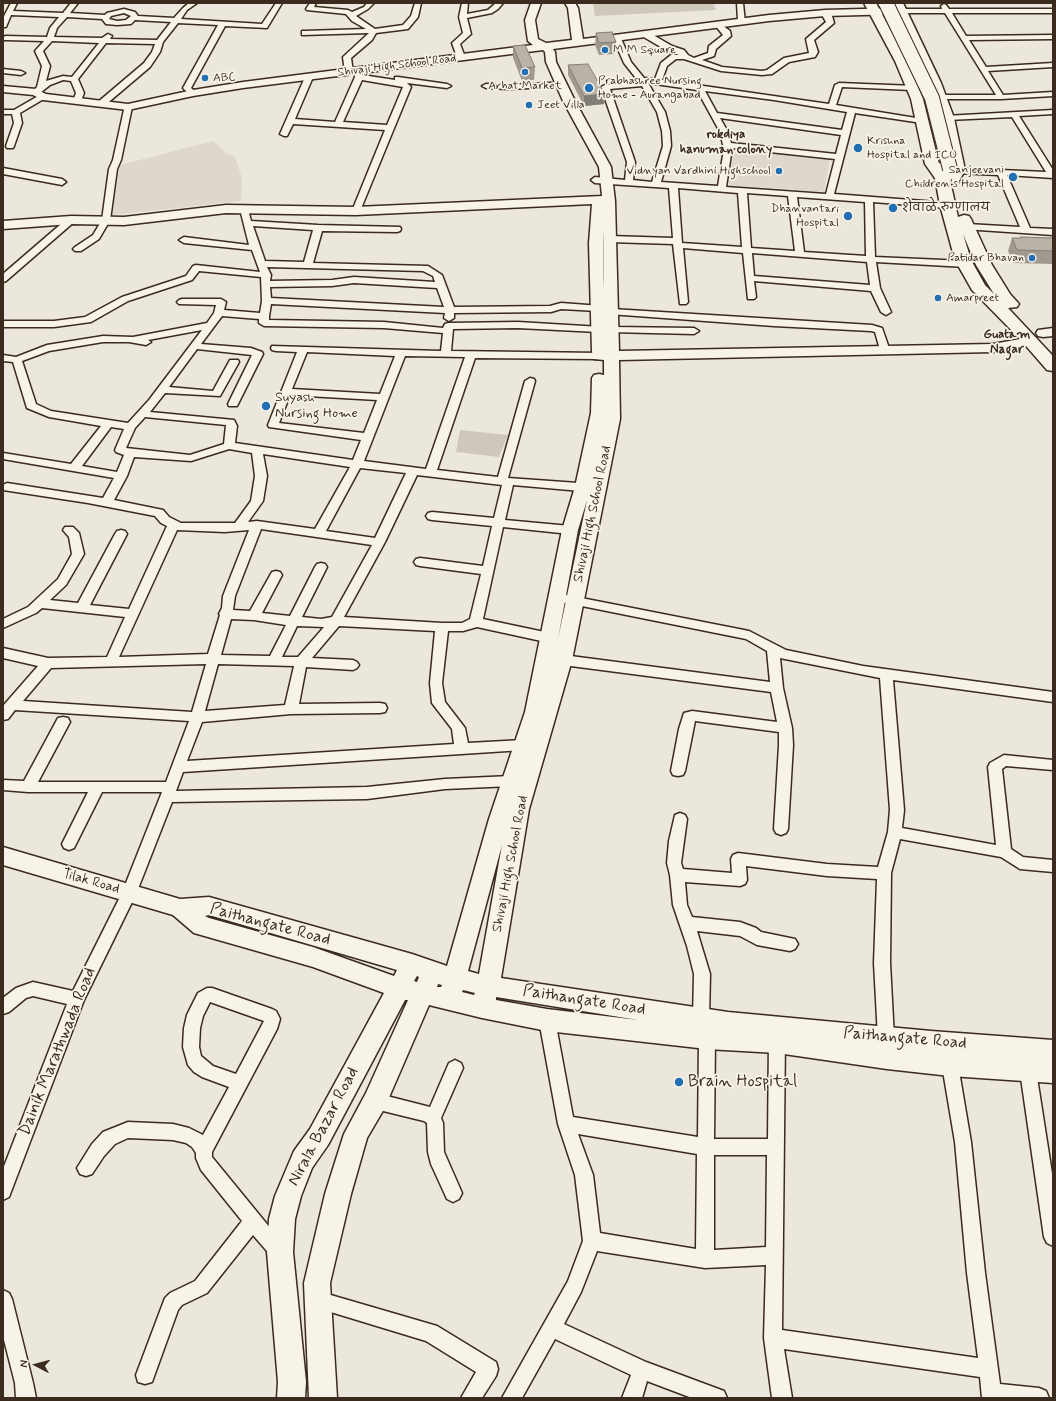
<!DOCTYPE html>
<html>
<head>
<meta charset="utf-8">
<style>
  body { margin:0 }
  #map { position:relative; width:1056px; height:1401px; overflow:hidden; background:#ece7dc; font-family:Mynerve,sans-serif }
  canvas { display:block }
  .frame { position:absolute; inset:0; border:4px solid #3b2a1e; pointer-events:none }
  .north { position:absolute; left:16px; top:1345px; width:40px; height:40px; -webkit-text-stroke:3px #f7f3e8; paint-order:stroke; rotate:276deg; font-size:11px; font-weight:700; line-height:16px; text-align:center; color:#3b2a1e }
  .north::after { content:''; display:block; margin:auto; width:14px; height:18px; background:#3b2a1e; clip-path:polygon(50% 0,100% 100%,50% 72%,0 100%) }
</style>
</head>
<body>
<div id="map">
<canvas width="1056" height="1401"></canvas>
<div class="frame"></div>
<div class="north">N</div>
</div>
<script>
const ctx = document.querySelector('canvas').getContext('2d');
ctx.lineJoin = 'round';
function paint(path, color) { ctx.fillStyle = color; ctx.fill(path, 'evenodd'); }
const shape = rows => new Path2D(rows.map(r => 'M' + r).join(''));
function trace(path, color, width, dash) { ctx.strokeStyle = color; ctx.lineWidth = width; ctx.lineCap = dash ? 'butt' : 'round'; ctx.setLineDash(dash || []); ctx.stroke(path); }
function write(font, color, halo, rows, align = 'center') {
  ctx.font = font + ' Mynerve,"Playpen Sans Deva",sans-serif'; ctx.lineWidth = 3.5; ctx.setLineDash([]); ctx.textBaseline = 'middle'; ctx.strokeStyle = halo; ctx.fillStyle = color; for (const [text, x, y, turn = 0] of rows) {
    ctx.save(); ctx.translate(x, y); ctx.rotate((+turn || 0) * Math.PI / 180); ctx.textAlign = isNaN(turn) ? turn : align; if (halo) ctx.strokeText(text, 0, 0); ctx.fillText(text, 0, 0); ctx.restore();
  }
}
const built = shape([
  [213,141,226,153,235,157,242,178,241,201,112,215,120,165],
  [734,148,830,158,824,192,729,185]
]);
const green = shape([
  [593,3,713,3,716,10,595,16],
  [460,430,508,435,499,457,456,452]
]);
const street = shape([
  [11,3,17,3,13,11,63,13,71,3,78,3,70,13,105,15,107,13,124,9,135,12,138,16,174,18,183,8,189,3,197,3,187,10,181,19,262,24,276,3,282,3,267,28,225,26,191,88,197,93,196,95,190,95,183,88,218,25,178,23,163,42,160,52,150,67,104,106,98,106,98,102,144,63,152,52,155,44,106,43,78,79,84,93,80,103,77,103,73,101,76,93,71,81,63,80,50,85,40,93,34,93,33,91,37,87,42,66,35,51,44,41,6,40,3,40,3,37,6,36,47,37,50,28,59,17,11,15,6,27,3,27,3,18,11,3],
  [124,13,131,16,126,20,117,21,109,19,111,16,124,13],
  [67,17,102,19,106,24,117,25,131,24,135,20,171,22,157,40,110,39,112,36,108,34,102,38,54,37,57,28,67,17],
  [52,41,99,43,72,77,63,76,46,81,50,66,43,51,52,41],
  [310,3,316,3,314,7,348,10,352,12,364,7,367,3,374,3,368,9,356,16,375,29,403,25,411,16,415,3,421,3,418,17,408,29,376,33,372,40,351,58,353,72,349,74,345,72,343,57,369,33,302,35,302,31,305,31,366,29,352,21,346,14,307,10,306,9,310,3],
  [462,3,468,3,467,14,488,10,496,3,503,3,498,9,492,13,467,18,471,34,460,44,465,57,461,59,457,57,452,43,463,33,459,17,462,3],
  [737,3,743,3,745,23,742,23,738,21,737,3],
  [944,4,946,5,949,9,1053,9,1053,13,952,13,966,36,1053,35,1053,39,969,40,986,67,1053,63,1053,67,988,71,1003,95,1053,92,1053,96,1001,99,937,99,936,97,940,95,996,95,945,13,901,13,897,11,901,9,942,9,941,6,944,4],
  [825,11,832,16,834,23,814,40,818,52,815,57,789,62,772,74,762,75,721,71,684,59,676,59,667,66,662,80,829,104,835,85,839,83,915,86,916,88,912,90,842,87,836,105,922,119,926,121,922,123,855,113,834,194,950,203,951,205,947,208,873,202,875,257,966,261,971,264,966,267,876,262,880,288,891,312,886,315,881,312,871,291,754,281,756,297,754,299,748,299,743,253,683,248,688,302,686,304,680,304,673,244,610,242,606,239,610,236,673,238,669,188,595,183,591,180,595,177,625,180,627,162,601,87,605,85,639,82,624,63,613,38,614,36,620,36,631,62,644,78,655,79,661,63,671,55,679,55,666,50,642,36,642,32,648,32,672,46,684,50,688,55,694,58,708,53,709,46,723,35,714,24,718,22,730,31,731,36,716,49,714,56,702,60,722,67,762,71,767,70,784,58,809,53,806,39,826,22,821,13,825,11],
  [648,83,697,90,720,132,724,149,718,186,661,182,671,146,670,131,665,112,648,83],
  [642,86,657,112,662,131,663,146,652,182,633,180,635,162,610,89,642,86],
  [705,91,774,100,847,112,842,130,717,113,705,91],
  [720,118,841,135,836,154,731,143,728,132,720,118],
  [732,148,835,159,826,194,726,187,732,148],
  [678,188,738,193,742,247,682,243,678,188],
  [747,193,788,196,795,251,751,248,747,193],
  [797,197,865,202,866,256,804,252,797,197],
  [752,253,867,262,870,285,754,276,752,253],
  [3,69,21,71,25,73,21,75,3,73,3,69],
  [354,69,360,69,362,75,395,80,395,77,398,77,447,84,451,86,447,88,407,83,411,87,360,211,356,214,352,211,385,130,293,124,287,136,284,136,280,134,306,75,312,75,313,77,295,119,335,122,355,77,353,71,354,69],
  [362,80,403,87,387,125,343,122,362,80],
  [549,83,552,83,552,87,508,89,486,88,482,86,486,84,508,85,549,83],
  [40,95,43,95,47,97,20,113,22,123,14,146,13,148,7,148,6,146,14,123,12,114,3,114,3,110,14,110,40,95],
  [125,105,131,105,132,107,121,160,117,169,110,220,99,239,81,251,75,251,73,249,75,247,93,235,102,220,109,169,113,160,125,105],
  [1053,110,1053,114,1019,116,1053,170,1053,178,1007,175,1030,228,1053,229,1053,235,964,229,963,227,967,224,1020,227,998,175,958,173,955,172,954,170,955,168,1046,172,1012,117,948,120,945,120,945,116,1053,110],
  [3,168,62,179,66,182,62,185,3,174,3,168],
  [244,206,248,209,251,221,318,225,400,227,401,229,400,231,397,232,322,231,313,263,428,266,442,275,454,307,550,306,561,303,601,306,603,308,601,310,598,311,561,309,551,312,454,313,454,318,449,321,444,318,445,313,271,304,269,316,269,320,384,322,443,328,445,324,448,323,518,322,601,327,603,329,598,332,518,328,453,329,451,351,599,353,604,356,599,359,475,358,437,470,498,477,525,381,530,378,534,379,535,381,508,478,592,484,596,485,598,488,596,491,592,492,513,485,505,520,570,526,574,527,576,530,574,533,570,534,503,527,483,619,549,633,560,639,562,642,560,645,556,647,546,642,477,627,463,631,448,631,442,683,445,702,465,728,468,743,523,740,528,741,530,745,528,749,523,750,183,772,176,791,367,787,445,779,511,776,516,777,518,781,516,785,511,786,445,789,367,799,172,802,136,894,84,1000,9,1197,3,1200,3,1169,67,1004,33,996,26,998,9,1012,3,1014,3,998,16,988,33,982,73,991,122,893,162,792,102,792,74,848,69,850,64,848,62,844,88,792,28,792,3,790,3,780,24,781,58,718,63,717,68,718,70,722,38,782,166,782,189,721,15,710,8,719,3,720,3,706,38,666,3,658,3,648,48,658,107,657,125,617,42,608,36,613,3,628,3,619,28,607,58,579,72,554,69,537,63,530,65,527,73,527,79,533,84,554,66,585,50,600,78,603,115,534,117,531,121,530,125,531,127,534,90,605,129,609,167,526,161,523,155,516,88,503,3,490,3,485,7,483,103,498,114,478,3,459,3,453,71,464,101,426,49,417,27,408,13,362,3,361,3,355,16,357,47,345,103,336,133,337,207,323,214,313,216,305,179,304,177,302,179,300,182,299,221,299,226,302,224,310,260,313,262,301,261,277,199,271,192,280,128,301,91,322,54,327,3,327,3,321,54,321,85,317,122,297,186,276,193,266,196,265,260,272,252,250,184,243,179,240,184,237,249,245,240,209,244,206],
  [253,226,313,230,304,262,265,261,253,226],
  [267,267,423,271,433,276,435,282,354,277,332,280,270,281,271,275,267,267],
  [354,283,437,288,444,307,271,298,270,287,332,286,354,283],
  [222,316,259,319,259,323,264,326,384,328,443,333,441,351,272,346,271,348,272,350,276,351,297,352,268,425,269,427,361,440,353,460,235,443,237,426,234,420,150,412,165,393,220,396,239,362,238,360,230,360,213,391,169,387,197,349,252,355,228,404,229,406,237,406,263,354,262,352,251,348,201,344,222,316],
  [202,330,149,400,128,423,51,411,36,404,22,361,49,351,103,342,129,342,146,345,151,342,148,340,202,330],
  [307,352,395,356,380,394,292,389,307,352],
  [405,356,465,357,426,469,364,461,405,356],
  [290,395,377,400,364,433,279,423,290,395],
  [145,417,226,425,224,444,190,455,126,448,135,428,145,417],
  [111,427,124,429,115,450,116,452,124,455,117,472,82,466,111,427],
  [229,449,252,453,255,476,251,501,235,523,181,523,169,517,163,510,114,500,127,476,134,457,191,461,229,449],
  [263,454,350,467,315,529,257,521,248,522,263,501,267,476,263,454],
  [360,468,406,473,375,538,326,531,360,468],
  [417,475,502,485,494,518,432,512,428,513,426,516,428,519,432,520,492,526,483,566,420,558,416,559,414,562,416,565,420,566,481,574,470,619,462,623,442,623,344,617,385,542,417,475],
  [261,529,372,545,332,617,321,619,302,617,327,567,325,564,321,563,317,564,315,567,290,616,262,613,282,575,280,572,276,571,272,572,250,611,233,610,235,596,261,529],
  [177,530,225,532,249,530,223,596,222,608,219,614,220,615,208,654,119,657,177,530],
  [231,619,254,620,286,625,270,656,221,655,231,619],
  [297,626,324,627,298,657,282,657,297,626],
  [339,626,435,631,430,683,432,703,452,729,454,744,187,761,202,722,291,714,380,713,385,712,387,708,385,704,380,703,299,704,306,667,353,670,357,668,359,665,357,662,353,660,312,658,339,626],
  [206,664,192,712,23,701,51,668,206,664],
  [218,664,294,666,285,705,205,711,218,664],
  [71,217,74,218,75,220,74,222,6,281,3,282,3,274,68,218,71,217],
  [612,309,872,325,882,328,890,351,889,353,881,353,875,332,871,331,774,326,609,314,607,312,609,310,612,309],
  [612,327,694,328,699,331,694,334,609,332,607,330,609,328,612,327],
  [556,593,749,631,786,650,863,666,1053,692,1053,702,893,680,904,810,902,828,996,845,988,767,990,763,1004,755,1053,760,1053,770,1006,766,1002,769,1011,849,1023,857,1053,860,1053,872,1020,869,1001,857,900,839,891,873,890,963,894,1038,892,1043,886,1045,880,1043,878,1038,874,963,877,879,827,876,746,866,747,880,745,884,740,886,685,882,687,905,692,917,740,922,756,928,761,932,795,939,798,944,795,949,790,951,757,945,740,936,697,931,710,974,709,1019,707,1024,701,1026,695,1024,693,1019,694,974,687,946,673,905,670,875,667,863,669,841,675,815,680,813,685,815,687,819,681,863,683,869,732,873,731,859,733,855,738,853,827,864,878,867,888,832,890,810,880,678,780,658,783,688,792,728,793,745,788,829,786,833,781,835,776,833,774,829,779,745,779,732,695,721,685,771,683,775,678,776,673,775,671,771,679,729,684,713,692,711,777,722,771,692,563,665,559,663,557,660,559,657,563,655,770,682,767,651,746,639,552,600,550,597,552,594,556,593],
  [207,988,212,988,272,1009,276,1011,280,1019,277,1029,212,1152,212,1157,284,1245,287,1251,284,1257,278,1260,272,1257,253,1235,207,1293,182,1305,178,1310,152,1382,145,1384,138,1382,136,1375,165,1298,170,1293,195,1281,242,1221,201,1170,196,1158,196,1153,192,1147,186,1143,173,1140,128,1138,115,1144,104,1156,92,1174,86,1176,80,1174,77,1168,92,1144,103,1132,128,1122,173,1124,189,1128,203,1135,229,1087,202,1077,194,1072,188,1065,183,1047,184,1028,187,1015,198,993,207,988],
  [210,1002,264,1021,236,1074,213,1066,201,1056,199,1047,200,1028,203,1016,210,1002],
  [547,1013,553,1015,555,1020,573,1117,698,1137,699,1038,701,1033,707,1031,713,1033,715,1038,714,1139,768,1139,769,1037,771,1032,777,1030,783,1032,785,1037,782,1330,978,1358,967,1273,955,1142,942,1065,944,1060,950,1057,956,1060,958,1065,971,1142,985,1273,1000,1384,1039,1388,1046,1391,1049,1398,982,1398,980,1377,784,1349,792,1398,772,1398,764,1338,766,1265,705,1268,597,1251,581,1292,564,1324,646,1362,724,1391,727,1398,692,1398,647,1381,642,1398,622,1398,631,1375,555,1339,522,1398,502,1398,568,1281,583,1241,575,1175,558,1124,539,1020,541,1015,547,1013],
  [578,1134,697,1154,696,1249,600,1233,593,1175,578,1134],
  [714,1155,767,1155,766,1247,714,1250,714,1155],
  [455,1060,461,1063,463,1068,441,1118,443,1123,444,1152,462,1193,459,1199,453,1202,447,1199,431,1164,428,1152,427,1123,424,1121,375,1109,369,1107,367,1101,369,1095,375,1093,430,1107,449,1063,455,1060],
  [1028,1063,1034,1066,1036,1071,1053,1180,1053,1246,1047,1243,1044,1237,1020,1071,1022,1066,1028,1063],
  [3,1290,9,1293,12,1299,33,1383,36,1398,16,1398,15,1383,3,1336,3,1290],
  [317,1291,437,1326,496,1362,498,1369,496,1376,482,1398,461,1398,476,1372,426,1341,311,1306,308,1300,311,1294,317,1291]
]);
const secondary = shape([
  [531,3,541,3,535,20,538,39,546,43,572,40,568,8,565,3,575,3,578,8,583,39,769,15,825,10,901,8,906,11,901,14,825,16,769,21,553,49,555,52,556,62,575,101,611,167,615,201,619,351,993,344,1031,337,1036,338,1038,341,1036,344,993,352,619,360,620,419,572,660,529,809,501,978,728,1012,931,1031,1053,1040,1053,1083,950,1076,887,1069,777,1053,707,1049,547,1031,482,1018,429,1005,384,1109,367,1138,351,1194,330,1283,337,1398,309,1398,304,1283,325,1194,344,1134,366,1093,408,1000,405,1000,328,1145,312,1168,301,1196,295,1219,293,1252,306,1382,305,1398,277,1398,278,1382,267,1252,269,1219,275,1196,294,1151,310,1129,384,993,313,967,194,933,173,915,3,865,3,847,180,899,209,897,412,954,447,966,489,819,525,712,562,530,575,487,591,413,592,378,594,375,599,374,604,375,604,360,594,359,592,356,593,354,592,352,589,243,592,204,356,215,226,213,124,225,71,224,3,229,3,221,71,216,124,217,226,205,356,207,602,196,599,167,563,101,546,62,545,52,543,50,243,88,193,96,128,110,43,100,33,95,3,92,3,86,36,89,46,94,128,104,193,90,243,82,533,45,528,41,525,20,531,3],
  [603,229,604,277,604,290,603,243,603,229],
  [587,500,558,639,578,530,587,500],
  [502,845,479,974,468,971,502,845],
  [209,915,397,970,394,976,313,947,209,918,205,916,209,915],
  [417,976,419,977,417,982,414,981,417,976],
  [438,984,442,985,441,987,437,987,438,984],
  [463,990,475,993,474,995,462,992,463,990],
  [496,997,638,1020,547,1009,496,1000,496,997],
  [1053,328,1053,336,1043,337,1038,336,1036,333,1038,330,1053,328]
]);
const primary = shape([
  [864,3,876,3,907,61,923,99,939,164,948,177,951,170,942,118,929,83,891,3,903,3,941,83,954,118,965,170,958,183,953,184,947,181,937,181,925,164,911,99,895,61,864,3]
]);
const highway = shape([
  [940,163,945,164,947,167,958,217,964,215,969,216,971,219,992,265,1010,294,1019,304,1017,307,1008,308,1053,356,1053,371,1047,370,1020,339,972,290,955,260,940,205,933,167,935,164,940,163],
  [963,234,976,265,994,294,985,285,971,260,963,234]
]);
const highwayBridge = shape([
  [886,3,932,98,950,169]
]);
const wall = shape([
  [596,33,616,42,615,54,599,55,595,45],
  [513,46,535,67,534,80,522,81,513,58],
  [568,65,605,94,604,104,584,106,568,75],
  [1021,237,1053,238,1053,264,1013,263,1008,251,1012,238,1020,238]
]);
const shadedWall = shape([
  [605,94,604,104,584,106,584,96]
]);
const building = shape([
  [612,32,616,42,599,43,596,33,612,32],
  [525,45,535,67,522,68,513,46,525,45],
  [588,64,605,94,584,96,568,65,588,64],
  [1021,237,1053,238,1053,251,1017,250,1012,238,1021,238,1021,237]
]);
const markers = [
  [605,50,4,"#1f6fb2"],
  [525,72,4,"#1f6fb2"],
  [205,78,4,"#1f6fb2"],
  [589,88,5,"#1f6fb2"],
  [529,105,4,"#1f6fb2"],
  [858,148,5,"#1f6fb2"],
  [779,171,4,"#1f6fb2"],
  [1013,177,5,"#1f6fb2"],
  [893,208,5,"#1f6fb2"],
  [848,216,5,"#1f6fb2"],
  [1032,258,4,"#1f6fb2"],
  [938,298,4,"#1f6fb2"],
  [266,406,5,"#1f6fb2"],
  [679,1082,5,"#1f6fb2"]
];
const farPoinames = [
  ["M M Square",613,50],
  ["ABC",213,78],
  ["Prabhashree Nursing",598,81],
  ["Home - Aurangabad",598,95],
  ["Arhat Market",525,86,"center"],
  ["Jeet Villa",537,105],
  ["Krishna",867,141],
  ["Hospital and ICU",867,155],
  ["Sanjeevani",1004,170,"right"],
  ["Children's Hospital",1004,184,"right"],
  ["Vidnyan Vardhini Highschool",771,171,"right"],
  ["शेवाळे रुग्णालय",902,208],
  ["Dhanvantari",839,209,"right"],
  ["Hospital",839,223,"right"],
  ["Patidar Bhavan",1024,258,"right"],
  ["Amarpreet",946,298]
];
const farStreetnames = [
  ["Shivaji High School Road",397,66,-7]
];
const farNeighbourhoodnames = [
  ["rokdiya",726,135],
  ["hanuman colony",726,150],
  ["Guatam",1007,335],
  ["Nagar",1007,350]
];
const poiNames = [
  ["Suyash",275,398],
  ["Nursing Home",275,414]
];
const streetNames = [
  ["Shivaji High School Road",593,514,-78],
  ["Shivaji High School Road",511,864,-79],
  ["Tilak Road",91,882,16]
];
const nearStreetnames = [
  ["Paithangate Road",270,925,15],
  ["Paithangate Road",584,1001,9],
  ["Paithangate Road",905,1039,5],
  ["Dainik Marathwada Road",58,1052,-68],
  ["Nirala Bazar Road",324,1127,-62]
];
const nearPoinames = [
  ["Brain Hospital",688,1082]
];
paint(built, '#ddd7cc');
paint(green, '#cec8bc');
trace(street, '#3b2a1e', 3);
trace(secondary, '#3b2a1e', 3);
trace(primary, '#3b2a1e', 3);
trace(highway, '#3b2a1e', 3);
paint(street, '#f7f3e8');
paint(secondary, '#f7f3e8');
paint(primary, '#f7f3e8');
paint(highway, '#f7f3e8');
trace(highwayBridge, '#3b2a1e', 16, []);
trace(highwayBridge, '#f7f3e8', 14);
paint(wall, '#a09990');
paint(shadedWall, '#827d75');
paint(building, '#bab2a7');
trace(building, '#827d75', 1);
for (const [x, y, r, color] of markers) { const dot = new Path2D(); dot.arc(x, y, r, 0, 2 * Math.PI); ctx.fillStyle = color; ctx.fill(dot); trace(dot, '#f7f3e8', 1.5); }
write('12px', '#3b2a1e', '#f7f3e8', farPoinames, 'left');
write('12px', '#3b2a1e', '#f7f3e8', farStreetnames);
write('bold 13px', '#3b2a1e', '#f7f3e8', farNeighbourhoodnames);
write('14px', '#3b2a1e', '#f7f3e8', poiNames, 'left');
write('14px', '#3b2a1e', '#f7f3e8', streetNames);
write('17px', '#3b2a1e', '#f7f3e8', nearStreetnames);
write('17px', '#3b2a1e', '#f7f3e8', nearPoinames, 'left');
</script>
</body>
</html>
